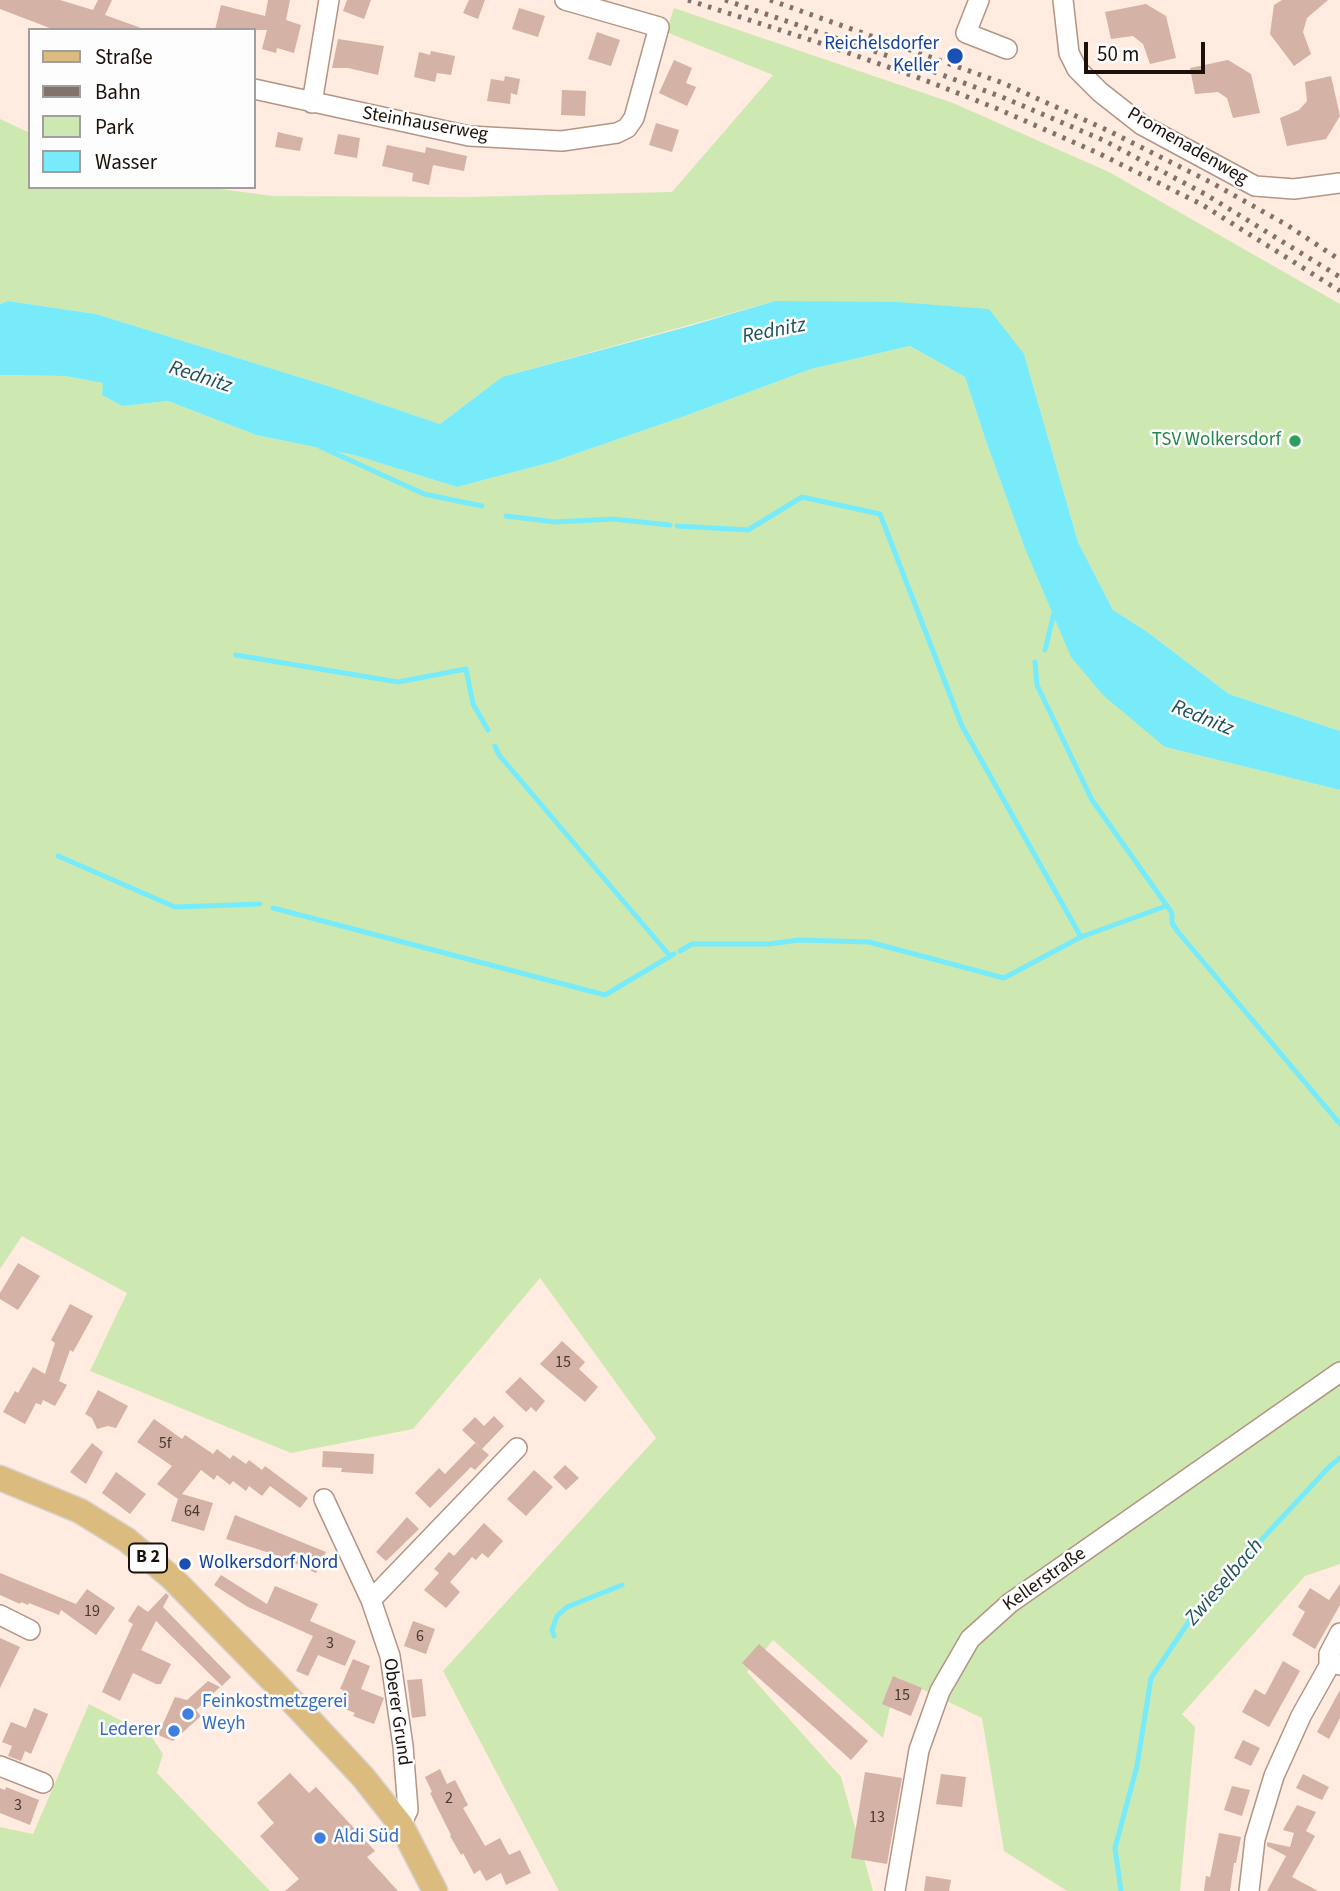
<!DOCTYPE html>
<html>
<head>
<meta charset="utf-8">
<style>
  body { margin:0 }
  #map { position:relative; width:1340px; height:1891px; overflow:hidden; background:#ffebdf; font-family:"Source Sans 3",sans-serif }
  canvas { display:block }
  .legend { position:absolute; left:28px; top:28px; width:228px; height:161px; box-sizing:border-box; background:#fdfdfd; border:2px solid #a39e9c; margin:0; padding:9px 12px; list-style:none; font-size:21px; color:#1b100a }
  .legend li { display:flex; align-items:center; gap:14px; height:35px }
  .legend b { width:35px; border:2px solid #a39e9c }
  .scale { position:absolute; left:1084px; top:42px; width:121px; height:32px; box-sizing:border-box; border:4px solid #1b100a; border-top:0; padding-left:9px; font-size:21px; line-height:24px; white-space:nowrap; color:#1b100a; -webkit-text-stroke:5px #fdfdfd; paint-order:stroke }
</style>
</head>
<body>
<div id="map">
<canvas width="1340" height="1891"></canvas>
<ul class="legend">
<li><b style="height:9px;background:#dcbb7f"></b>Straße</li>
<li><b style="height:9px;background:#81726a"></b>Bahn</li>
<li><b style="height:19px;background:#cde9b1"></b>Park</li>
<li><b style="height:19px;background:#77ebfa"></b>Wasser</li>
</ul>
<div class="scale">50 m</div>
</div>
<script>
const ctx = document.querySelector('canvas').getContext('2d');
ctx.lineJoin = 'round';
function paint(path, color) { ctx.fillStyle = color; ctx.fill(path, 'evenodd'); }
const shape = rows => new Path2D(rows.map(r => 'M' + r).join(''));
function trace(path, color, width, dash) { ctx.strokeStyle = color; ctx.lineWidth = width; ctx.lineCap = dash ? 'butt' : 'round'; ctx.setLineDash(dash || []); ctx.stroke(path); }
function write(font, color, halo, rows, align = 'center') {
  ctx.font = font + ' "Source Sans 3",sans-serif'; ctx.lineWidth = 5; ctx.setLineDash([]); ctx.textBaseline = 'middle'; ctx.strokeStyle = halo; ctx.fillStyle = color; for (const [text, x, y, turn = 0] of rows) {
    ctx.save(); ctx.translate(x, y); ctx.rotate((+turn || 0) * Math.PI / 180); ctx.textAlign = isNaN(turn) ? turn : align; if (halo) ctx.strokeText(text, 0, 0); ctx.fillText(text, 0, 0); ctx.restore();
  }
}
const green = shape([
  [674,8,953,103,1109,172,1340,304,1340,731,1229,694,1146,631,1113,610,1078,542,1024,354,775,301,502,377,440,424,328,386,96,314,8,301,0,304,0,119,30,133,30,187,205,187,273,196,466,197,672,192,773,75,666,32],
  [910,346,965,377,986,441,1024,546,1165,747,1340,790,1340,1564,1305,1576,1182,1714,1195,1727,1180,1891,1067,1891,1004,1851,982,1718,897,1677,883,1738,773,1640,747,1672,841,1777,873,1891,559,1891,443,1671,656,1438,540,1278,413,1429,291,1453,90,1371,127,1293,22,1236,0,1269,0,375,65,376,104,383,102,395,122,406,168,401,256,435,354,455,457,487,552,462,685,416,811,369],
  [89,1704,151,1736,163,1754,157,1773,270,1891,0,1891,0,1827,33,1834]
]);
const water = shape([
  [8,301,96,314,328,386,440,424,502,377,690,326,775,301,897,302,989,309,1024,354,1078,542,1113,610,1146,631,1229,694,1340,731,1340,790,1165,747,1104,696,1071,657,1024,546,986,441,965,377,910,346,811,369,685,416,552,462,457,487,354,455,256,435,168,401,122,406,102,395,103,383,65,376,0,375,0,304]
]);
const stream = shape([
  [321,447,424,494,482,506],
  [506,516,555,522,613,519,670,525],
  [677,526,748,530,802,497,880,514,962,726,1081,937],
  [1045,650,1054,613],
  [236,655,398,682,466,669,473,704,488,730],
  [1035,662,1037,685,1092,800,1172,913,1172,923,1178,932,1340,1124],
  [495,746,499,755,670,956],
  [58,856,175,907,260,904],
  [273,908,605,995,674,954],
  [680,951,692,944,769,944,799,940,869,942,1004,978,1081,937,1166,906],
  [554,1636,552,1630,557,1616,567,1607,622,1585],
  [1121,1891,1115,1848,1137,1766,1151,1678,1198,1608,1330,1466,1340,1458]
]);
const building = shape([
  [0,0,60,0,93,10,98,0,112,0,105,15,141,28,141,30,55,30,0,9],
  [268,0,290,0,286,20,301,25,294,53,277,48,276,53,262,49,267,30,215,30,221,5,265,16],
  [347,0,371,0,364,19,343,11],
  [469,0,485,0,478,19,463,13],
  [1282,0,1328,0,1307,18,1303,32,1311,54,1294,66,1270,34,1274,5],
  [1146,4,1166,16,1176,58,1150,64,1143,44,1133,36,1111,39,1105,12],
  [519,8,545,16,538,37,512,29],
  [597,32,620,40,611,66,588,59],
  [338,39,384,46,378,75,348,68,332,68],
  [431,51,455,56,451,75,437,73,435,82,414,77,419,52,430,55],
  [674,60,692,68,686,83,696,87,687,106,659,93],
  [1228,60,1251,74,1260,113,1233,118,1227,98,1218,92,1195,94,1190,68],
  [505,76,520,79,517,95,511,93,510,104,487,101,491,79,504,81],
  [1331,76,1340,116,1326,139,1287,146,1280,118,1299,110,1307,101,1305,82],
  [562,90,586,91,585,116,561,115],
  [656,123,679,130,672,152,649,145],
  [278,132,303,138,300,151,275,147],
  [338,134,360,138,357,158,334,154],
  [387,145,425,153,426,147,467,156,464,171,433,165,429,185,412,181,413,173,382,166],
  [18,1263,40,1276,18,1310,0,1299,0,1293],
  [70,1304,93,1316,73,1352,70,1350,59,1381,67,1385,55,1406,43,1400,41,1405,36,1403,25,1424,3,1412,15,1391,18,1393,33,1367,45,1374,55,1343,51,1340],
  [562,1341,585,1362,579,1369,598,1387,585,1402,540,1364],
  [520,1377,545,1401,536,1412,531,1407,526,1412,505,1392],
  [98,1390,128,1406,116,1428,108,1426,97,1429,92,1418,85,1414],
  [494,1416,504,1426,482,1449,462,1430,475,1417,484,1426],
  [154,1419,182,1439,185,1435,213,1454,217,1449,230,1459,233,1455,246,1464,249,1460,262,1470,265,1466,308,1498,300,1508,270,1486,262,1496,249,1486,246,1491,233,1481,230,1485,217,1475,214,1480,201,1470,182,1494,213,1503,204,1531,171,1521,178,1499,157,1484,172,1466,137,1442],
  [92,1443,103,1452,86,1484,70,1472],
  [475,1443,489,1455,475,1470,471,1467,430,1508,415,1493,439,1468,445,1474],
  [323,1451,374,1454,373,1474,341,1472,342,1468,322,1467],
  [565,1465,579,1478,566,1490,553,1477],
  [534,1470,553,1487,526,1516,507,1499],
  [116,1472,146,1494,130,1514,102,1493],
  [235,1515,326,1552,316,1573,279,1556,226,1539],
  [407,1517,419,1529,386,1561,376,1552],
  [484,1523,503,1541,488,1558,482,1553,476,1560,472,1557,450,1582,460,1592,446,1608,424,1590,439,1573,434,1569,449,1552,454,1556],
  [0,1573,76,1604,87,1589,115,1608,96,1635,61,1610,59,1615,29,1603,28,1605,21,1602,20,1604,0,1595],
  [221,1575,267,1604,275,1586,318,1604,310,1621,356,1641,345,1666,318,1655,308,1676,296,1671,313,1636,248,1607,214,1585],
  [1340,1584,1340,1605,1315,1649,1292,1635,1305,1612,1298,1607,1310,1588,1329,1600],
  [166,1593,169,1596,163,1607,231,1677,222,1686,156,1621,141,1650,171,1664,161,1684,156,1684,133,1673,120,1701,102,1692,133,1624,128,1621,138,1605,148,1612],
  [413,1621,435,1629,426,1654,404,1646],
  [0,1638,20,1647,0,1688],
  [759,1644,868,1741,851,1760,742,1663],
  [353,1659,370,1666,361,1689,384,1698,374,1724,353,1716,355,1713,337,1706,343,1690,340,1689],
  [1283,1661,1300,1671,1269,1727,1242,1712,1255,1689,1265,1695],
  [893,1676,922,1688,911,1716,882,1704],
  [422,1679,426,1716,412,1718,407,1680],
  [208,1681,220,1687,196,1710,201,1716,173,1741,158,1735,175,1697,187,1700],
  [1340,1690,1340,1718,1329,1739,1317,1732],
  [34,1708,48,1714,31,1754,25,1751,21,1761,8,1756,12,1746,2,1742,11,1722,26,1728],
  [1243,1740,1260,1748,1251,1766,1234,1758],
  [440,1769,447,1784,455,1780,468,1805,463,1808,485,1846,500,1838,509,1855,520,1850,531,1873,506,1885,501,1873,486,1881,480,1870,474,1874,463,1853,461,1855,450,1836,451,1835,430,1793,432,1792,425,1777],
  [865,1772,902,1778,887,1864,851,1858],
  [290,1773,309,1793,316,1787,375,1851,367,1857,398,1891,285,1891,299,1879,260,1836,274,1823,257,1803],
  [941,1774,966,1777,962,1807,936,1804],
  [1303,1774,1329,1787,1322,1800,1296,1788],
  [1232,1786,1250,1790,1242,1816,1224,1810],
  [6,1787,39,1800,30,1825,0,1813,0,1788,5,1790],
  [1297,1805,1316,1812,1306,1831,1315,1836,1292,1877,1318,1891,1267,1891,1286,1856,1267,1846,1267,1842,1290,1847,1294,1833,1283,1830],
  [1219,1833,1241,1837,1236,1863,1234,1863,1230,1891,1204,1891,1206,1876,1210,1877],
  [926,1876,951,1880,949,1891,924,1891]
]);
const minor = shape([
  [979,0,966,33,1007,49],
  [1063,0,1069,53,1077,69,1100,92,1142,125,1255,186,1294,189,1340,183],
  [254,89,469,136,562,141,617,133,627,128,634,118,659,27,565,0],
  [312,103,329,0],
  [324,1499,371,1600,390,1656,403,1746,408,1810,401,1825],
  [371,1600,517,1448],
  [0,1615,30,1630],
  [1329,1666,1329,1654,1340,1633],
  [0,1766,43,1783],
  [895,1891,919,1750,940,1691,970,1639,1010,1603,1340,1372],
  [1249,1891,1255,1839,1274,1776,1301,1716,1329,1666,1336,1663,1340,1665]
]);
const major = shape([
  [0,1478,80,1511,127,1540,172,1578,273,1681,363,1777,401,1825,435,1891]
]);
const rail = shape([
  [688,0,823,44,922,79,998,109,1098,153,1201,204,1340,291],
  [725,0,926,69,1002,97,1103,140,1205,194,1340,277],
  [770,0,1003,83,1109,131,1212,183,1287,225,1340,260]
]);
const markers = [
  [955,56,9,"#1a4fb4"],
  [1295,441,7,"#2e9e5b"],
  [185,1564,7,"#1a4fb4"],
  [188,1714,7,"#3f7fe0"],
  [174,1731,7,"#3f7fe0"],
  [320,1838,7,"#3f7fe0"]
];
const numberNames = [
  ["15",563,1363],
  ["5f",165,1444],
  ["64",192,1512],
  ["19",92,1612],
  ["6",420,1637],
  ["3",330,1644],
  ["15",902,1696],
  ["2",449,1799],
  ["3",18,1806],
  ["13",877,1818]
];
const shields = [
  [148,1558,38]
];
const shieldNames = [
  ["B 2",148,1558]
];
const transitNames = [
  ["Reichelsdorfer",939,45],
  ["Keller",939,67],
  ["Wolkersdorf Nord",199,1564,"left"]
];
const streetNames = [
  ["Steinhauserweg",425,125,10],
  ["Promenadenweg",1187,147,30],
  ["Kellerstraße",1045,1580,-35],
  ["Oberer Grund",396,1712,82]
];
const leisureNames = [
  ["TSV Wolkersdorf",1281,441]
];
const shopNames = [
  ["Feinkostmetzgerei",202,1703],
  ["Weyh",202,1725],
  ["Lederer",160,1731,"right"],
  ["Aldi Süd",334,1838]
];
const waterNames = [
  ["Rednitz",774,332,-11],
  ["Rednitz",200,378,18],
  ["Rednitz",1202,719,22],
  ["Zwieselbach",1225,1583,-49]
];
paint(green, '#cde9b1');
paint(water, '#77ebfa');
trace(stream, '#77ebfa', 5);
paint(building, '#d4b2a5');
trace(minor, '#b39583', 22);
trace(major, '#d6d4d3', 27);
trace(minor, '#fff', 19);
trace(major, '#dcbb7f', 24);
trace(rail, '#81726a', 5, [3.5, 7]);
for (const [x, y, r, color] of markers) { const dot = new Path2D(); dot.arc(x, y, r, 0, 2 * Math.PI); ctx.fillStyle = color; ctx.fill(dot); trace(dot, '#fdfdfd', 2.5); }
write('16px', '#493831', null, numberNames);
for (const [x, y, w] of shields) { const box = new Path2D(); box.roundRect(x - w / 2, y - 14.5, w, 29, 5); ctx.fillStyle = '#fdfdfd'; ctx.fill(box); trace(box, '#1b100a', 2); }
write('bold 18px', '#1b100a', null, shieldNames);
write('19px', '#164399', '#fdfdfd', transitNames, 'right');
write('19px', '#1b100a', '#fdfdfd', streetNames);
write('19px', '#27864d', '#fdfdfd', leisureNames, 'right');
write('19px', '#366cbe', '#fdfdfd', shopNames, 'left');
write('italic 21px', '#1c4f56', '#fdfdfd', waterNames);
</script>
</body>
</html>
